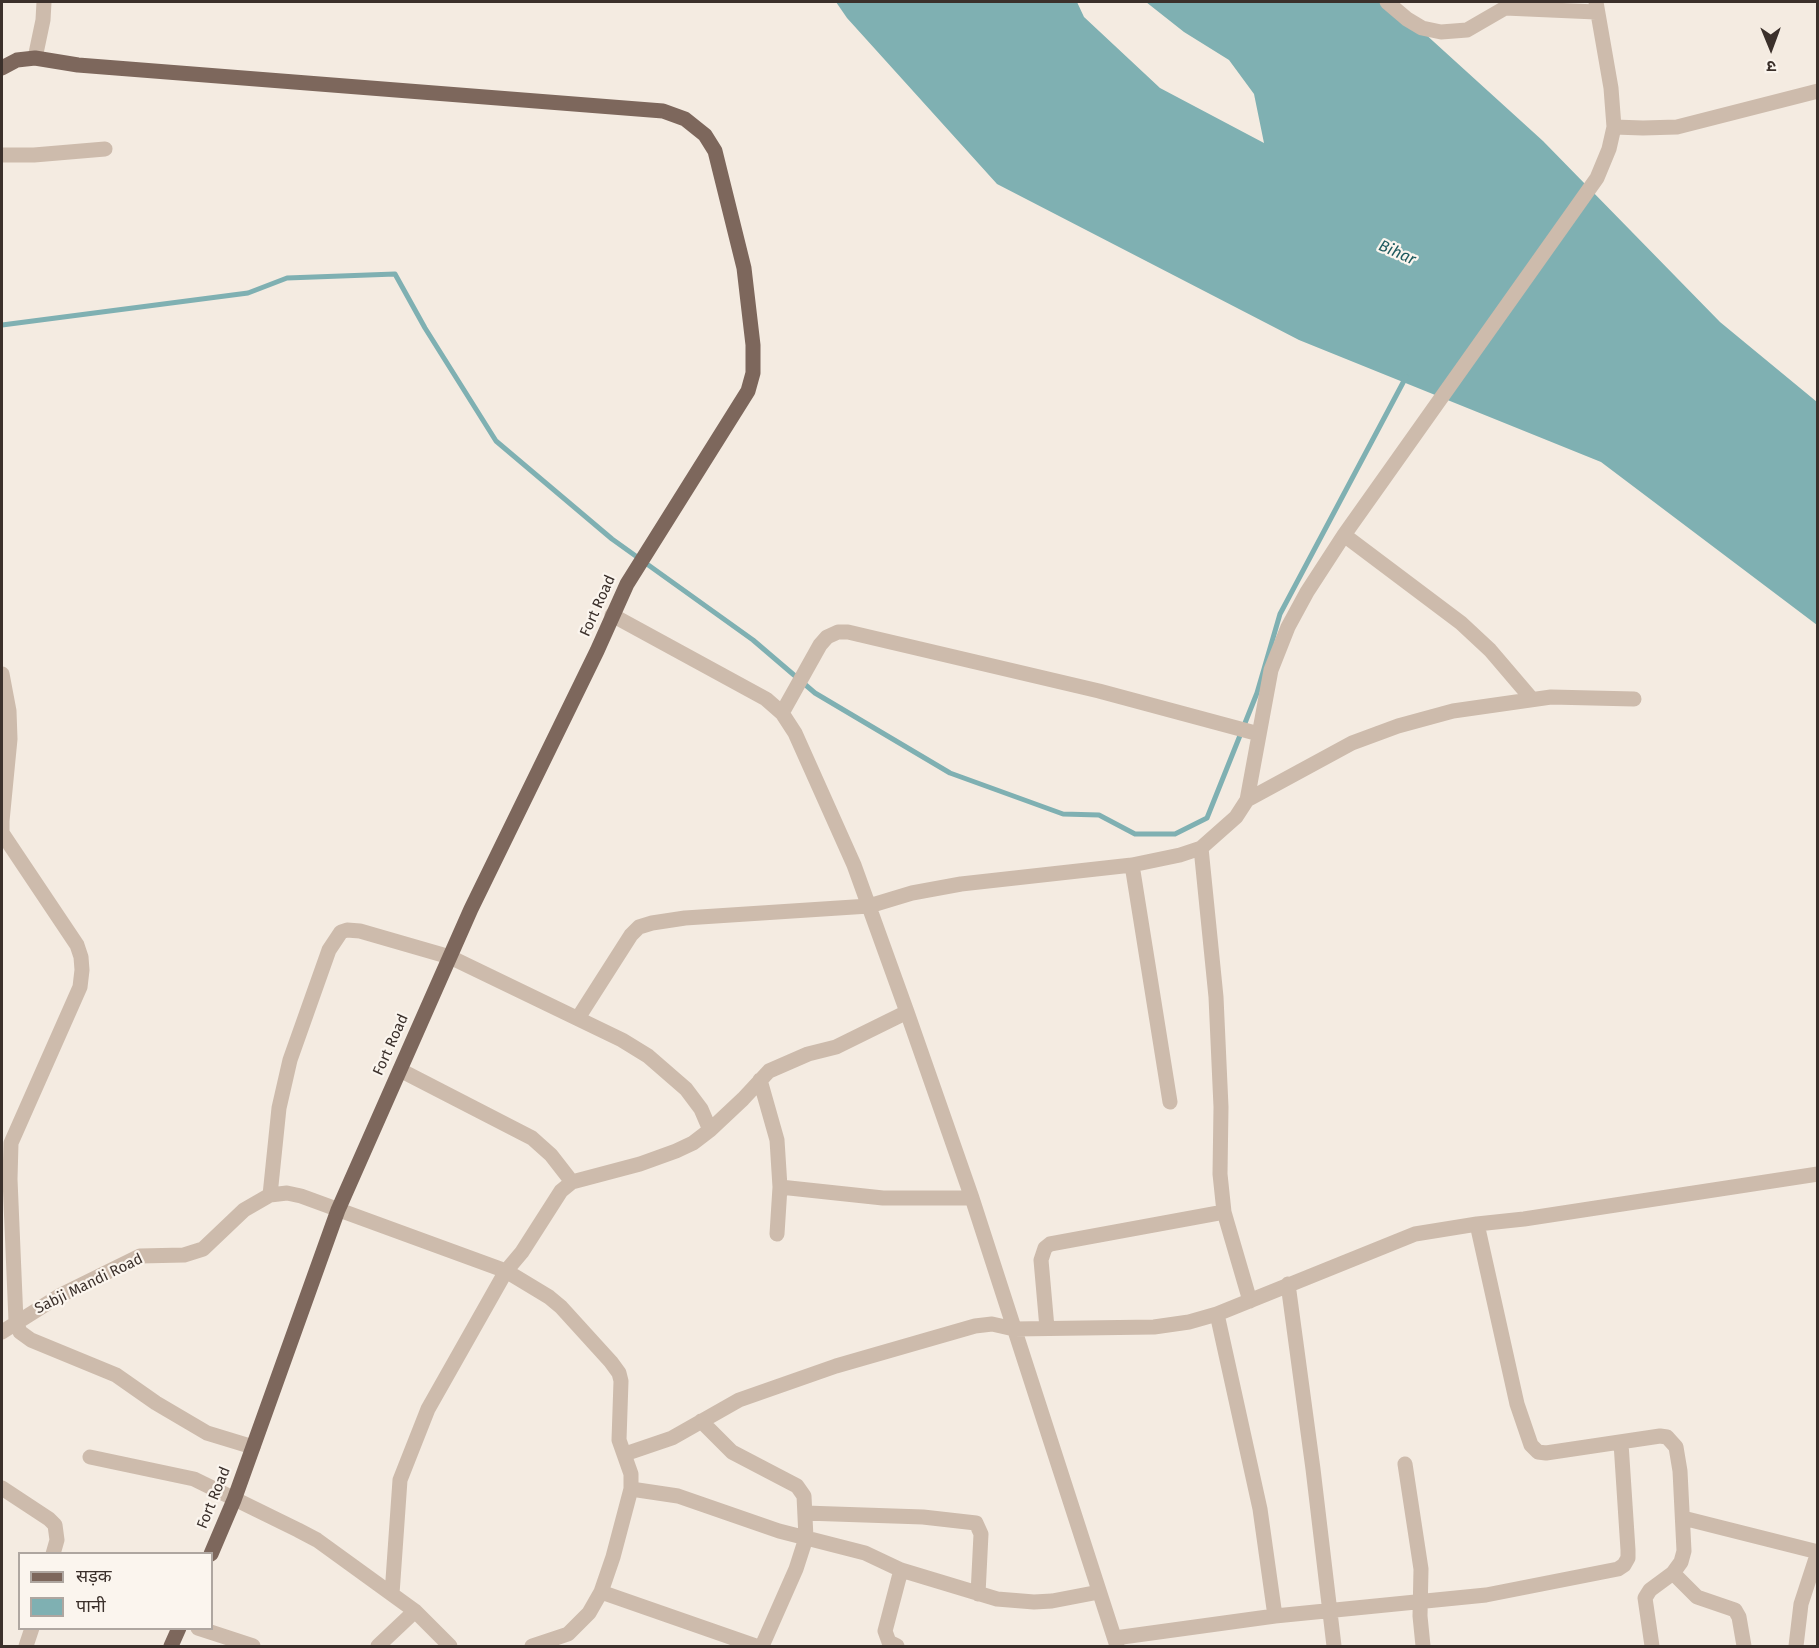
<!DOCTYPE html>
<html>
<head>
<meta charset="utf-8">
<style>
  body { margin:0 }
  #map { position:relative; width:1819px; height:1648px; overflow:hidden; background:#f4ebe1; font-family:"Fira Sans","Noto Sans Devanagari",sans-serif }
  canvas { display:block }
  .frame { position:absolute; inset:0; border:3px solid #3b302b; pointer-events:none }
  .legend { position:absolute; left:18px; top:1552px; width:195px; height:78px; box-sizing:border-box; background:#fbf5ee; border:2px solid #aea6a0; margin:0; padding:8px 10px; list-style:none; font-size:18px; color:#3b302b }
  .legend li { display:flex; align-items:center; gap:12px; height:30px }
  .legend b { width:30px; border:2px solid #aea6a0 }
  .north { position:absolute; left:1741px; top:18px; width:60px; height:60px; -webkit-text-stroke:4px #fbf5ee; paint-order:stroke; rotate:179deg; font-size:16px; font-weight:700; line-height:24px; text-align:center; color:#3b302b }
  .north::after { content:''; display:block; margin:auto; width:21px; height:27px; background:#3b302b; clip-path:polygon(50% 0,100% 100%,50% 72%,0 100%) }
</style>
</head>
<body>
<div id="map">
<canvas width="1819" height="1648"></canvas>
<div class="frame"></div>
<ul class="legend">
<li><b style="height:8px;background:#7d675c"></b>सड़क</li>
<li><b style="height:16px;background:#7fb0b2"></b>पानी</li>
</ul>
<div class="north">उ</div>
</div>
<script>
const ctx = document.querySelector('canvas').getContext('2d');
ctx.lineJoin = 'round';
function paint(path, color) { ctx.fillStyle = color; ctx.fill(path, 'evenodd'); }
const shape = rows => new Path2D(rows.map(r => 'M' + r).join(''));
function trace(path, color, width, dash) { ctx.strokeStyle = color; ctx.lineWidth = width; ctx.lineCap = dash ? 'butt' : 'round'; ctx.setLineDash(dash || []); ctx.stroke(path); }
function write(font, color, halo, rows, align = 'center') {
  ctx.font = font + ' "Fira Sans",sans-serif'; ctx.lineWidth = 4.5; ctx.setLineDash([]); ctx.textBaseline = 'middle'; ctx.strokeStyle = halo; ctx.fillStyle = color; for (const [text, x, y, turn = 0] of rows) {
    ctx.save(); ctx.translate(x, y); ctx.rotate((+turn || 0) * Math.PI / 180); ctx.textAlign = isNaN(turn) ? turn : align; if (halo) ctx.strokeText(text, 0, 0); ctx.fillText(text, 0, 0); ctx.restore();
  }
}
const water = shape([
  [836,2,1077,2,1084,17,1160,88,1264,143,1254,94,1229,60,1184,32,1146,2,1390,2,1543,141,1720,322,1817,402,1817,625,1601,462,1299,340,997,184,847,18]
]);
const stream = shape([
  [2,325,248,293,287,278,395,274,425,328,496,441,612,539,753,640,815,693,950,773,1063,814,1099,815,1135,834,1175,834,1207,818,1257,693,1280,614,1406,377]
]);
const minor = shape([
  [1387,2,1407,19,1422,28,1441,32,1467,30,1505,8,1596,12],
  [35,58,43,20,44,2],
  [1614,127,1643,128,1677,127,1818,91],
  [2,155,34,155,105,149],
  [1344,535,1461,623,1490,650,1531,698],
  [612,615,766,699,782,713,795,733,854,865,907,1012,972,1198,1117,1646],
  [2,674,9,711,10,739,2,821,2,833,77,945,81,957,82,970,80,987,11,1143,10,1179,16,1321,20,1332,31,1340,116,1375,156,1403,207,1433,253,1447],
  [782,713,820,645,827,637,838,632,848,632,1099,691,1259,734],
  [1247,800,1352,743,1398,726,1453,711,1551,697,1634,699],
  [1201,848,1216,997,1221,1107,1220,1174,1224,1212,1250,1301],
  [1132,865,1170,1102],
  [578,1018,631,935,639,927,652,923,685,918,869,906,912,893,961,884,1132,865,1180,855,1201,848,1236,817,1247,800,1271,670,1288,627,1307,592,1344,535,1597,178,1609,149,1614,127,1611,88,1596,2],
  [400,1070,532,1138,551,1155,572,1182],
  [760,1080,777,1140,780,1187,777,1234],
  [780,1187,883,1198,972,1198],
  [270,1195,279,1108,290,1060,329,950,341,932,347,930,360,931,450,957,622,1040,648,1056,686,1089,701,1109,710,1130],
  [1477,1224,1517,1404,1531,1445,1538,1452,1546,1453,1660,1436,1667,1437,1676,1447,1680,1471,1684,1551,1681,1562,1673,1573,1650,1590,1645,1598,1652,1646],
  [1288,1284,1313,1469,1334,1646],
  [1217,1314,1260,1509,1275,1616],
  [1047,1328,1041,1260,1045,1248,1050,1244,1224,1212],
  [2,1332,59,1296,140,1256,184,1255,203,1249,244,1210,270,1195,287,1193,301,1196,506,1271,549,1297,561,1307,611,1362,619,1373,621,1381,619,1440,631,1474,631,1489,613,1557,601,1592,589,1613,568,1634,532,1646],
  [701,1421,732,1452,797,1486,804,1496,806,1538,796,1569,762,1646],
  [625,1454,672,1438,739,1400,836,1366,975,1326,992,1324,1014,1329,1154,1327,1189,1322,1217,1314,1415,1234,1477,1224,1524,1219,1818,1174],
  [90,1457,194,1479,298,1530,317,1540,415,1611,450,1646],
  [1405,1464,1421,1569,1420,1616,1423,1646],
  [2,1488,49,1519,55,1525,57,1540,53,1554],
  [631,1489,678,1496,779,1531,865,1553,901,1570,997,1599,1034,1602,1052,1601,1099,1592],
  [805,1513,923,1517,976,1523,981,1534,978,1594],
  [1683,1518,1818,1552],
  [1673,1573,1697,1597,1735,1610,1739,1617,1744,1646],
  [601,1592,756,1646],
  [392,1594,400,1480,428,1409,506,1271,522,1252,561,1191,572,1182,640,1164,676,1151,693,1143,710,1130,743,1099,769,1071,808,1054,836,1047,907,1012],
  [198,1628,253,1646],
  [1115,1638,1275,1616,1486,1595,1618,1569,1624,1565,1628,1558,1628,1550,1621,1443],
  [26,1646,32,1628],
  [378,1646,415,1611],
  [897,1646,889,1642,885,1631,901,1570],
  [1796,1646,1801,1604,1818,1552]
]);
const major = shape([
  [2,68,17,60,35,58,78,65,663,111,685,119,705,135,715,151,744,268,753,345,753,373,748,391,627,584,597,651,471,909,338,1210,234,1500,211,1554],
  [171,1646,179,1628]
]);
const streetNames = [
  ["Fort Road",598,606,-66],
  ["Fort Road",391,1045,-66],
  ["Sabji Mandi Road",89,1284,-26],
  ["Fort Road",214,1498,-68]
];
const waterNames = [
  ["Bihar",1397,253,24]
];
paint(water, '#7fb0b2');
trace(stream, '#7fb0b2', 5);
trace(minor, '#cdbbac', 15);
trace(major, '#7d675c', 15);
write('15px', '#3b302b', '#fbf5ee', streetNames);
write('italic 16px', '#1f5a5e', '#fbf5ee', waterNames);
</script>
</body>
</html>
